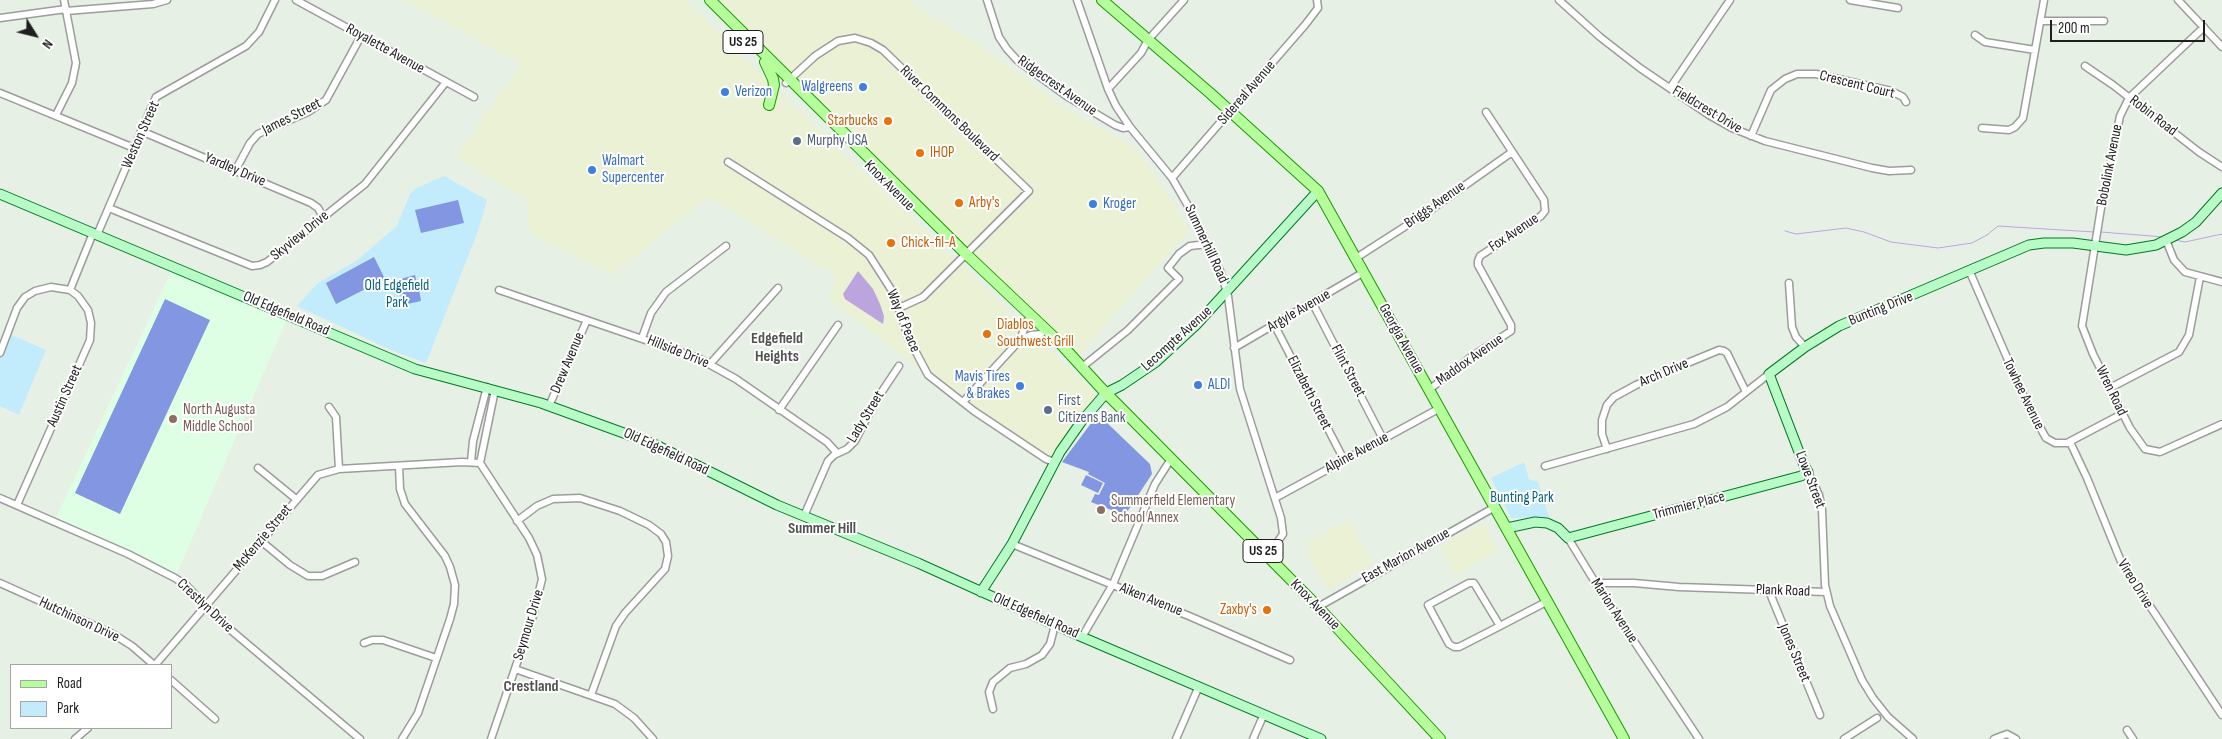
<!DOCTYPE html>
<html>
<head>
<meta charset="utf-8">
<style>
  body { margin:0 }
  #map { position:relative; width:2222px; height:739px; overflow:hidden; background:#e7f0e5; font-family:"Sofia Sans Condensed",sans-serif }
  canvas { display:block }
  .legend { position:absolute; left:10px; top:664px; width:162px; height:65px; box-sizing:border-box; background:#fff; border:1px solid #a5a5a5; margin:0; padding:6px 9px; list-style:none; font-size:15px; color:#1f1f1f }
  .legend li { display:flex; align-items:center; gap:10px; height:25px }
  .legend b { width:25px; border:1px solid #a5a5a5 }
  .north { position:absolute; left:10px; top:10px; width:50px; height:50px; -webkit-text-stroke:4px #fff; paint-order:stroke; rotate:126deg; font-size:14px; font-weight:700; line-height:20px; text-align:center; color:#1f1f1f }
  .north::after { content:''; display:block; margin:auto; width:18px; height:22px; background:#1f1f1f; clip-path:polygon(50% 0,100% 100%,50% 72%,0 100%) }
  .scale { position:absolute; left:2050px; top:20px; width:155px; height:22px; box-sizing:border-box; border:2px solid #1f1f1f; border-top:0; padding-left:6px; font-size:15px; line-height:18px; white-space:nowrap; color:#1f1f1f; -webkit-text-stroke:4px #fff; paint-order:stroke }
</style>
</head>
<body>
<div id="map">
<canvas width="2222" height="739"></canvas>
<ul class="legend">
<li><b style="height:6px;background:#b6fe9c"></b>Road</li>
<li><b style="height:14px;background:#c2ecfb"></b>Park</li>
</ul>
<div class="north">N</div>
<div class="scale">200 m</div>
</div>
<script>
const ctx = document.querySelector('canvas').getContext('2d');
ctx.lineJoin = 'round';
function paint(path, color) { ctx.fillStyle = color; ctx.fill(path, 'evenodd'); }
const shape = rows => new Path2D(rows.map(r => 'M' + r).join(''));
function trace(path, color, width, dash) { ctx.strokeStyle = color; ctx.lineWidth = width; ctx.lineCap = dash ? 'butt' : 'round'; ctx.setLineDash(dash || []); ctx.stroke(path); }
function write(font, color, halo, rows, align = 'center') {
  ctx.font = font + ' "Sofia Sans Condensed",sans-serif'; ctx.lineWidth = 4; ctx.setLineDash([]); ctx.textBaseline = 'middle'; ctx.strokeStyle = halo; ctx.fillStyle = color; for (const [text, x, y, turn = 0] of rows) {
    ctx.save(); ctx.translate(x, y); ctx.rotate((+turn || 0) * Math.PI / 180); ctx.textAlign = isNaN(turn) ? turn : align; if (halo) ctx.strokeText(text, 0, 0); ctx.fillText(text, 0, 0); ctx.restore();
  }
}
const commercial = shape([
  [404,0,684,0,1097,395,1045,465,828,299,836,277,709,197,613,275,530,234,527,200,456,157,520,64],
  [719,0,911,0,912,4,970,39,1070,111,1133,147,1152,170,1190,230,1078,357],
  [1349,519,1373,564,1327,590,1307,555,1308,542],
  [1483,523,1498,551,1455,575,1440,547]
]);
const education = shape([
  [171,272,287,319,175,578,55,520]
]);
const park = shape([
  [444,176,487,200,478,231,426,363,393,351,297,306,318,283,356,261,397,226,410,194,417,188],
  [7,333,46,350,19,415,0,406,0,354],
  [1524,462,1529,479,1538,482,1549,517,1511,518,1491,478]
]);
const pitch = shape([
  [458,200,464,223,421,233,415,210],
  [374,257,385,279,336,304,326,283],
  [415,275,418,287,399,291,397,280],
  [419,289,421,301,403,305,400,293],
  [165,299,210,320,120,514,75,493],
  [1105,421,1150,464,1152,474,1127,512,1124,512,1118,523,1110,520,1114,511,1091,502,1095,494,1099,495,1105,483,1088,474,1089,472,1062,462,1092,422],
  [1086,475,1103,483,1098,493,1081,485]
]);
const water = shape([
  [858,271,873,289,880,304,884,316,883,324,845,299,843,294]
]);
const stream = shape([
  [1785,231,1796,234,1846,228,1864,232,1891,242,1938,248,1972,243,1987,235,1998,226,2094,232],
  [2101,232,2164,237],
  [2175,240,2185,242,2222,234]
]);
const street = shape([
  [296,0,474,97],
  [987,0,999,37,1007,49,1017,60,1068,97,1115,125,1123,128,1130,127],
  [1077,0,1108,89,1116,106,1130,127,1172,178,1191,211,1221,273,1228,296,1240,389,1281,518,1283,534,1268,556],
  [1559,0,1600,37,1640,68,1709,115,1732,128,1765,141,1872,168,1889,171,1911,170],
  [1850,0,1898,8],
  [2178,0,2222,47],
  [66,11,153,4,167,0],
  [0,18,66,9],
  [2040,21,2104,21],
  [2204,27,2129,98,2120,116,2101,208,2082,326,2093,354,2130,428,2145,449,2160,452,2222,424],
  [1975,35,1985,42,2035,50],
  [2085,66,2113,85,2199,152,2222,167],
  [786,83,815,56,838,41,855,38,871,43,883,50,1029,191,923,297,899,308],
  [1670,88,1730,0],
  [1108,89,1141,53,1148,40,1184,0],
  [0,93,134,148],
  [56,115,72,83,76,63,64,0],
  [1982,128,2009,130,2015,127,2023,118,2044,0],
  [141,131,311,203,318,208,323,217],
  [1751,136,1771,90,1785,79,1797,74,1816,74,1891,91,1903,97,1906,102],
  [728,162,848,238,869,255,894,294,909,339,928,375,974,411,1046,459,1054,462],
  [235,171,250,143,258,134,308,112,326,100,361,36],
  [1172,178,1305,25,1318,8,1317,0],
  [109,208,252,266,260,265,267,262,365,184,446,82],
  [97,235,156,97,246,46,259,32,275,0],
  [2166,240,2174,260,2185,272,2222,282],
  [1356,258,1426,213,1512,152],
  [1969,270,2028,406,2046,438,2055,443,2067,443,2122,414],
  [1789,283,1792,327,1796,337,1805,347],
  [70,290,93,233],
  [499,290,698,358,736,379,827,442,837,453],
  [1313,304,1383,439],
  [1275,326,1344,460],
  [642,338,651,313,666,292,726,246],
  [1020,340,1027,321],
  [1234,348,1364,272],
  [0,353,17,308,25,297,35,291,51,287,70,290,78,296,88,310,91,323,90,340,17,505],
  [710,364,778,288],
  [1081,368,1128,330,1179,279,1168,268,1179,254,1190,246,1208,244],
  [2110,388,2179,352,2189,335,2200,277],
  [1430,389,1471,357,1511,331,1511,325,1478,265,1478,261,1480,256,1541,216,1545,211,1544,200,1486,112],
  [963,402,1020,340,1031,335,1041,334],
  [549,406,587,320],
  [329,407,336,417,339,469],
  [779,410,838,325],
  [2070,442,2087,478,2122,564,2222,715],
  [1607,449,1602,434,1602,420,1607,405,1614,397,1636,385,1690,362,1719,350,1724,351,1727,353,1746,392],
  [471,462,473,441,487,387],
  [480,463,495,390],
  [399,466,400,489,405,504,445,556,450,567,455,585,454,604,450,619,430,678,418,713,402,739],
  [1545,466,1694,424,1727,407,1769,374],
  [258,468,296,499],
  [1808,472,1819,495,1822,510,1825,585,1830,606,1862,680,1873,698,1888,717,1913,739],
  [0,498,128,554,175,578,187,586,220,621,360,739],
  [1275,498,1440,408],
  [804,516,828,461,834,455,847,449,855,441,875,402,899,366],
  [517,521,537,506,553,499,580,498,620,511,649,525,661,534,666,542,668,556,665,569,625,613,616,626,591,695],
  [1568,538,1598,587,1699,739],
  [261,541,290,565,308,576,322,576,355,562],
  [1012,544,1189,616,1290,660],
  [0,583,113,634,132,646,154,665],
  [1598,587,1603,583,1634,583,1679,587,1826,592],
  [1769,591,1820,715],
  [1318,607,1495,507],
  [1500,626,1474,583,1469,583,1428,605,1449,644,1454,647,1459,647,1500,626,1548,601],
  [1082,637,1113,584,1155,484,1171,459],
  [364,643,372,640,383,640,436,658],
  [155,665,318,475,339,469,462,462,480,463,529,538,537,555,542,579,533,616,491,739],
  [515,669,615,704,634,718,653,739],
  [171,680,215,719],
  [993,709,989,692,993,682,1010,668,1026,664,1042,655,1050,644,1055,625],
  [2127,730,2133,739],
  [75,739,88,728],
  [1176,739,1199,686],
  [1253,739,1264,714],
  [1844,739,1877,718],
  [1994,739,2007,734,2016,739]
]);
const secondary = shape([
  [0,194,415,369,541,403,654,444,777,505,918,563,1082,637,1321,739],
  [1507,528,1535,522,1547,523,1558,528,1568,538,1801,476,1808,472,1804,465,1769,374,1805,347,1839,326,2029,245,2044,243,2073,243,2126,250,2156,245,2182,232,2196,222,2222,193],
  [981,592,1012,544,1060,452,1081,422,1106,393,1122,385,1156,362,1196,325,1318,191]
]);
const primary = shape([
  [710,0,965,253,1059,342,1101,388,1318,607,1440,739],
  [1102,0,1210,93,1318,191,1624,739],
  [765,62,773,79,774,85,769,105]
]);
const markers = [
  [863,87,5,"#3f7fe0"],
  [725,92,5,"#3f7fe0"],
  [888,121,5,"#e8710a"],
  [797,141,5,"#5c6f8a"],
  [920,153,5,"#e8710a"],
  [592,170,5,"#3f7fe0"],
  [959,203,5,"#e8710a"],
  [1093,204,5,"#3f7fe0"],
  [891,243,5,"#e8710a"],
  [987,334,5,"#e8710a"],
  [1198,385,5,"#3f7fe0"],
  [1020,386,5,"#3f7fe0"],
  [1048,410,5,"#5c6f8a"],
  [173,419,5,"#8d6e63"],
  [1101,510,5,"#8d6e63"],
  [1267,610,5,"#e8710a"]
];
const shields = [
  [743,42,40],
  [1263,551,40]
];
const shieldNames = [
  ["US 25",743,42],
  ["US 25",1263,551]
];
const streetNames = [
  ["Royalette Avenue",385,49,29],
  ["Crescent Court",1857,85,14],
  ["Ridgecrest Avenue",1057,86,35],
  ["Sidereal Avenue",1247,93,-49],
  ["Fieldcrest Drive",1707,110,31],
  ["River Commons Boulevard",949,114,44],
  ["Robin Road",2153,116,38],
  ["James Street",292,117,-27],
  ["Weston Street",141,135,-66],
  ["Bobolink Avenue",2110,165,-79],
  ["Yardley Drive",235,170,23],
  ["Knox Avenue",889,186,45],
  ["Briggs Avenue",1435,205,-35],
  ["Fox Avenue",1514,233,-34],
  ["Skyview Drive",300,236,-39],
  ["Summerhill Road",1206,244,65],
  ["Bunting Drive",1881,309,-22],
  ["Argyle Avenue",1299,311,-30],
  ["Old Edgefield Road",286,314,23],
  ["Way of Peace",903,321,68],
  ["Lecompte Avenue",1177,339,-42],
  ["Georgia Avenue",1401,339,61],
  ["Hillside Drive",678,352,22],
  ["Maddox Avenue",1470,360,-35],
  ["Drew Avenue",568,363,-67],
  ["Flint Street",1348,371,62],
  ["Arch Drive",1664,373,-23],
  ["Wren Road",2111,391,64],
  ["Elizabeth Street",1309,393,63],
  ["Towhee Avenue",2023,394,64],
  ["Austin Street",65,396,-66],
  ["Lady Street",866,417,-59],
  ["Old Edgefield Road",666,452,25],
  ["Alpine Avenue",1357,453,-28],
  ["Lowe Street",1810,480,69],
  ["Trimmier Place",1689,506,-15],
  ["McKenzie Street",263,538,-50],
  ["East Marion Avenue",1406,556,-29],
  ["Vireo Drive",2135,584,58],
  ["Plank Road",1783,591,2],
  ["Aiken Avenue",1151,600,22],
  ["Knox Avenue",1315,605,46],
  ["Crestlyn Drive",205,606,43],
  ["Marion Avenue",1614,611,57],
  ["Old Edgefield Road",1036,616,24],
  ["Hutchinson Drive",79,620,25],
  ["Seymour Drive",529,625,-73],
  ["Jones Street",1794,653,67]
];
const shopNames = [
  ["Walgreens",853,87,"right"],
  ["Verizon",735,92],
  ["Walmart",602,161],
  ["Supercenter",602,178],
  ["Kroger",1103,204],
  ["Mavis Tires",1010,377,"right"],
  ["& Brakes",1010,394,"right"],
  ["ALDI",1208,385]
];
const foodNames = [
  ["Starbucks",878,121,"right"],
  ["IHOP",930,153],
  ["Arby's",969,203],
  ["Chick-fil-A",901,243],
  ["Diablos",997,325],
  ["Southwest Grill",997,342],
  ["Zaxby's",1257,610,"right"]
];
const serviceNames = [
  ["Murphy USA",807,141],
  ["First",1058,401],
  ["Citizens Bank",1058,418]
];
const parkNames = [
  ["Old Edgefield",397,286],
  ["Park",397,303],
  ["Bunting Park",1522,498]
];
const educationNames = [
  ["North Augusta",183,410],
  ["Middle School",183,427],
  ["Summerfield Elementary",1111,501],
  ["School Annex",1111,518]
];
const neighbourhoodNames = [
  ["Edgefield",777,339],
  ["Heights",777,357],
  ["Summer Hill",822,529],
  ["Crestland",531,687]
];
paint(commercial, '#ebf1d4');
paint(education, '#dfffe5');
paint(park, '#c2ecfb');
paint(pitch, '#8296e1');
paint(water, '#bca5df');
trace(stream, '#bca5df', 1);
trace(street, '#9c9c9c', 9);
trace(secondary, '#027a24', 11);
trace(primary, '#199a00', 12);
trace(street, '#fff', 6);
trace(secondary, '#b8fbc7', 9);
trace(primary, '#b6fe9c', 10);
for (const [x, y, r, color] of markers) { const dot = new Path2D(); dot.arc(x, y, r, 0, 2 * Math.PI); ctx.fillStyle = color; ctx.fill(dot); trace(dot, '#fff', 2); }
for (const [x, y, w] of shields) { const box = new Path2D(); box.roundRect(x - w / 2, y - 11.5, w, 23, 4); ctx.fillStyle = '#fff'; ctx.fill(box); trace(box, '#1f1f1f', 1); }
write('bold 14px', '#1f1f1f', null, shieldNames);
write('15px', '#1f1f1f', '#fff', streetNames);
write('15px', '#366cbe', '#fff', shopNames, 'left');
write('15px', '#c56008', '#fff', foodNames, 'left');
write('15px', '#4e5e75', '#fff', serviceNames, 'left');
write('15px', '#096281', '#fff', parkNames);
write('15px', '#785e54', '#fff', educationNames, 'left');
write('bold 16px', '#525252', '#fff', neighbourhoodNames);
</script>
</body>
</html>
